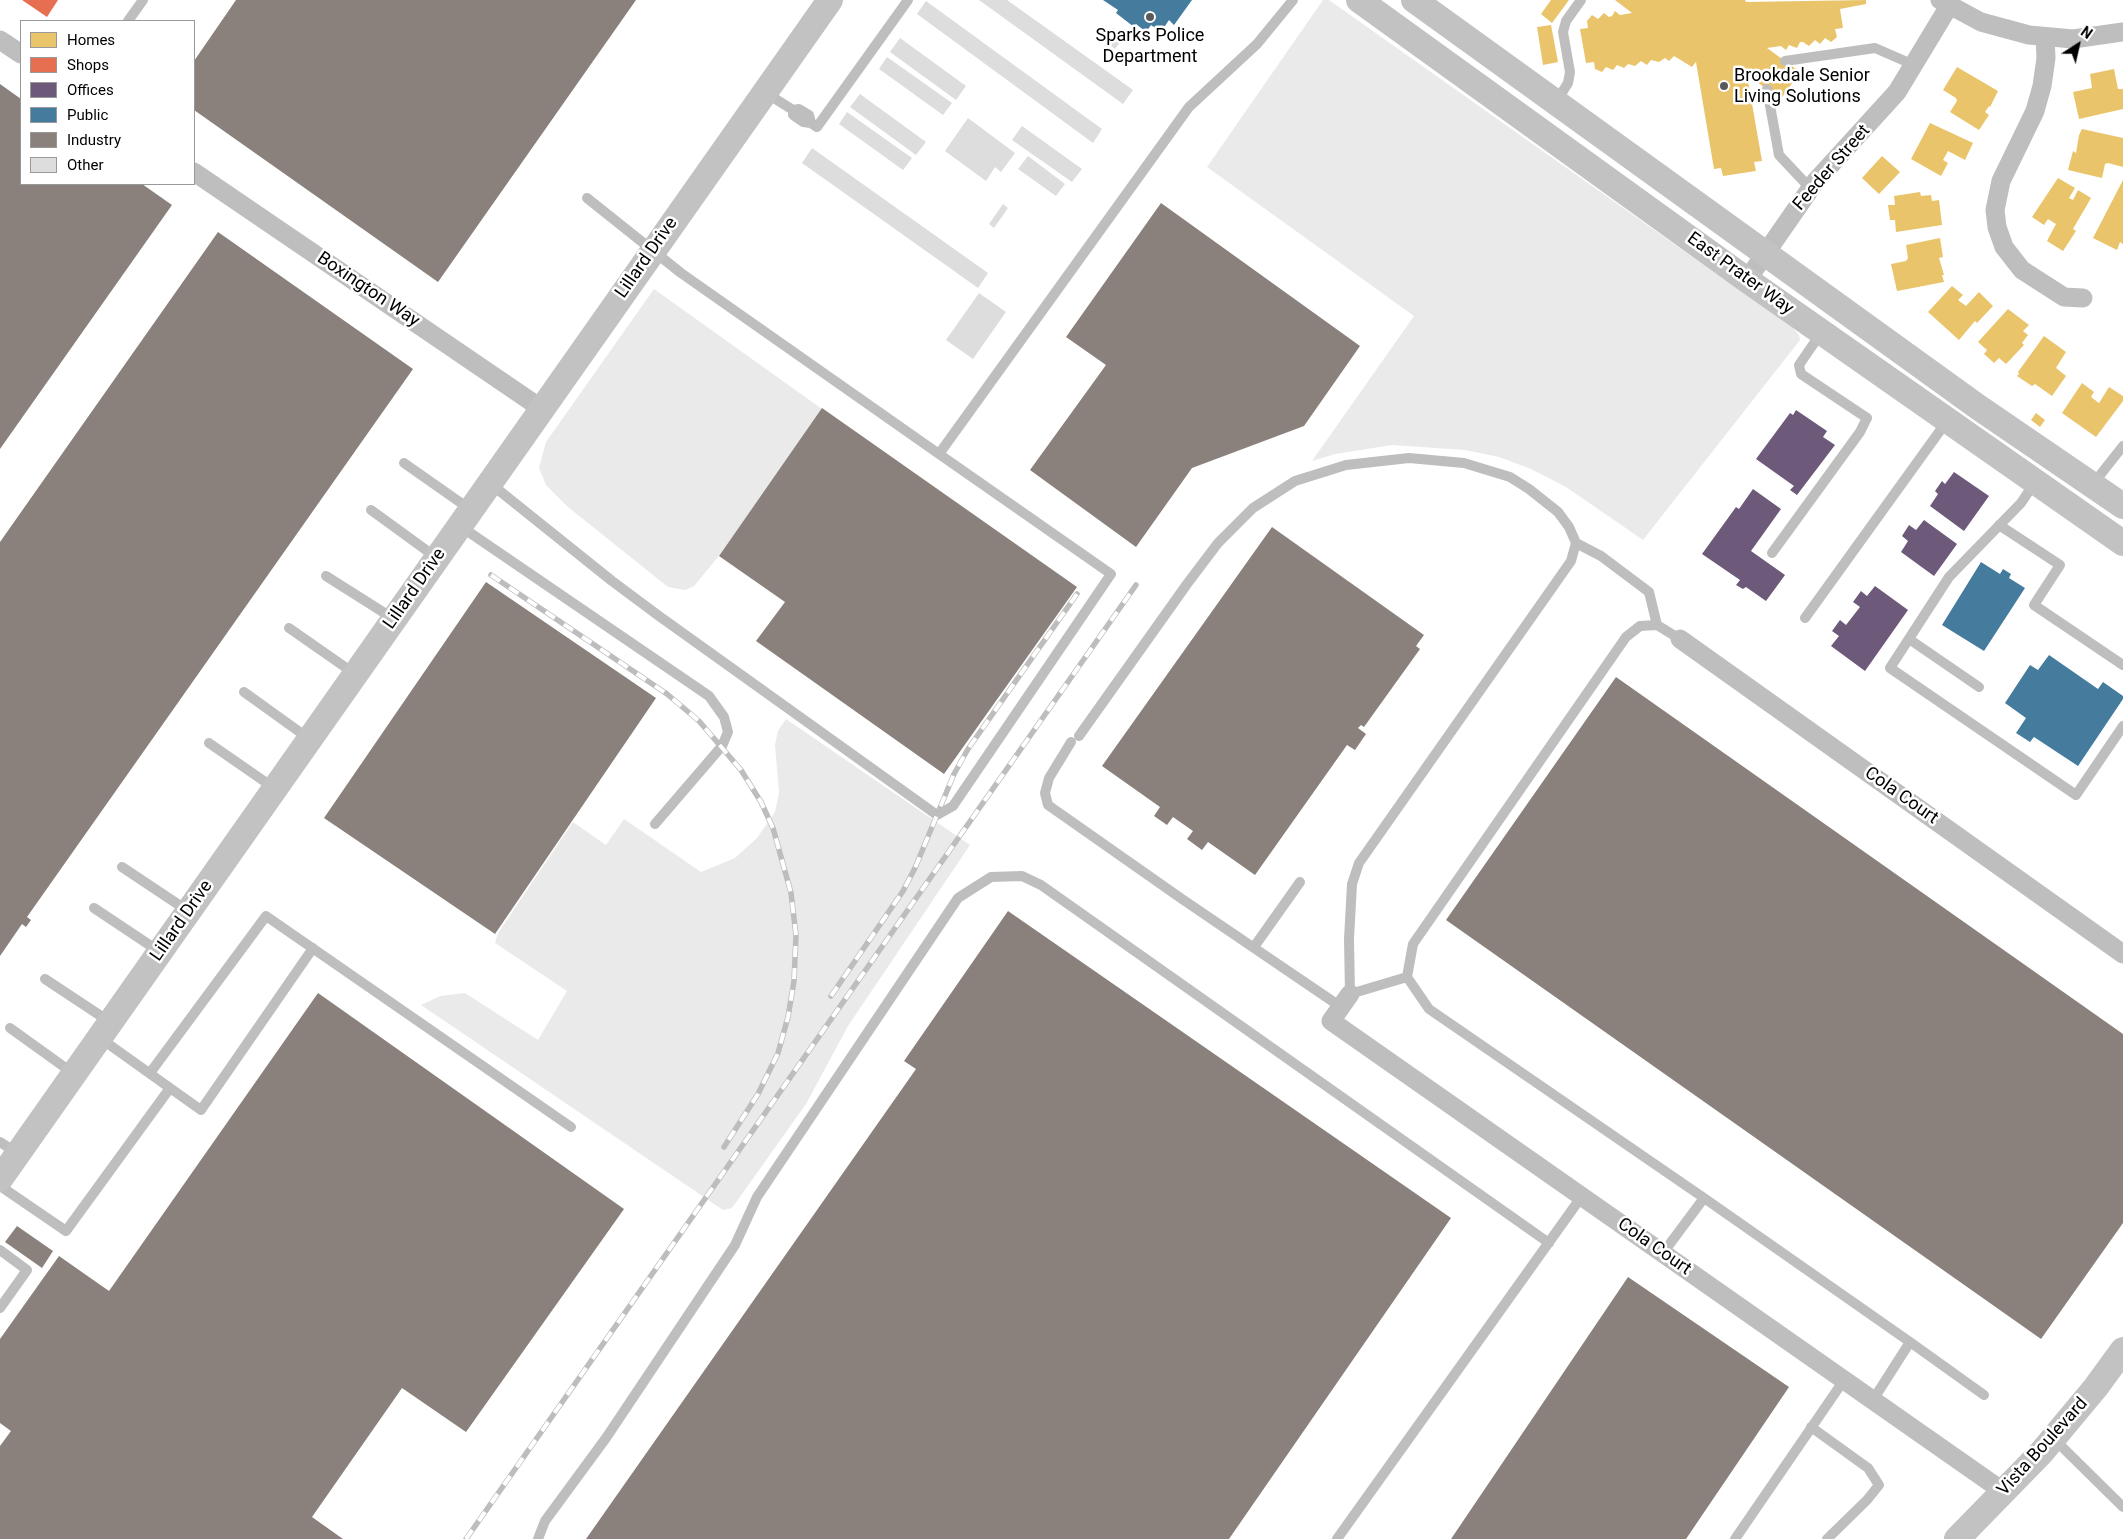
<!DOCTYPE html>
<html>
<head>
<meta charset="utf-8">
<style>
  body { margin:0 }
  #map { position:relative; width:2123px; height:1539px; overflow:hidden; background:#fff; font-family:Roboto,sans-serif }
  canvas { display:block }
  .legend { position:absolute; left:20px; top:20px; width:175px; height:165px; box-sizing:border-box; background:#fff; border:1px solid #999; margin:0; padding:6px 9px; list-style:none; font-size:15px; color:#000 }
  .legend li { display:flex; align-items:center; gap:10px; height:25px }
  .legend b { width:25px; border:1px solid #999 }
  .north { position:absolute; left:2053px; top:20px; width:50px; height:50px; -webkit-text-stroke:4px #fff; paint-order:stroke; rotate:35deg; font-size:14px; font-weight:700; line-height:20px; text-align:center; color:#000 }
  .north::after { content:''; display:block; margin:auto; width:18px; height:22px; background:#000; clip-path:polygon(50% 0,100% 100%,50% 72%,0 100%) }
</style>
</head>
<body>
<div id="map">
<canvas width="2123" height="1539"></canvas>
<ul class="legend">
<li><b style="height:14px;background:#e9c46a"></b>Homes</li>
<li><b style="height:14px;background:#e76f51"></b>Shops</li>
<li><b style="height:14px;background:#6d597a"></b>Offices</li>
<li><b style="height:14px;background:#457b9d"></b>Public</li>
<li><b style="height:14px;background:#8a817c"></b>Industry</li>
<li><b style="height:14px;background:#ddd"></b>Other</li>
</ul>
<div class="north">N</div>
</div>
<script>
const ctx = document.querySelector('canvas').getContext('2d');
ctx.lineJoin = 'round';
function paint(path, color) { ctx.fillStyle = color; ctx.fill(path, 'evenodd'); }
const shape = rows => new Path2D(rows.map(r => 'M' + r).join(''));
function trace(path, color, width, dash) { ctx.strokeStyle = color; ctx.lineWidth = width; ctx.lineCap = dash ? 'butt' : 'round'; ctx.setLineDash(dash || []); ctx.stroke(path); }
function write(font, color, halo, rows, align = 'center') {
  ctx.font = font + ' Roboto,sans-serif'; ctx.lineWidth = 5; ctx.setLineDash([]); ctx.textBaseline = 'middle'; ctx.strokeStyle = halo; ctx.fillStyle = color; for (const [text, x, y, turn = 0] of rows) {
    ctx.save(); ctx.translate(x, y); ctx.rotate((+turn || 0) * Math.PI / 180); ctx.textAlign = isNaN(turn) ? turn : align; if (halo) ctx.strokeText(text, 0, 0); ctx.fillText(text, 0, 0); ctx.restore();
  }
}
const green = shape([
  [1323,0,1329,0,1793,328,1799,335,1800,340,1643,540,1566,487,1531,469,1499,457,1465,450,1392,445,1335,454,1312,461,1414,316,1207,167],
  [654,289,822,409,718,557,694,586,685,590,668,587,568,507,546,485,539,468,546,442],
  [786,719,970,845,848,1026,806,1104,732,1208,723,1210,421,1005,440,996,465,993,538,1040,567,991,495,943,498,933,573,822,606,845,624,819,701,872,735,858,757,838,775,812,779,793,775,745,778,731]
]);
const homes = shape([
  [1551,0,1569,0,1552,23,1541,14],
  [1615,0,1745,0,1746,2,1866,0,1866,4,1840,9,1843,28,1835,29,1837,37,1831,42,1825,38,1820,44,1815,40,1809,46,1803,42,1800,42,1797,48,1789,45,1786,50,1781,46,1767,48,1800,72,1781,99,1747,75,1762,161,1754,162,1756,171,1723,176,1721,168,1714,169,1696,62,1692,67,1674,56,1669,61,1665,58,1659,62,1651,60,1647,65,1641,61,1635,66,1628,64,1624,68,1617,65,1613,70,1606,67,1602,72,1595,69,1594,62,1586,63,1580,29,1588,28,1587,21,1592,15,1598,19,1604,13,1609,17,1612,16,1615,11,1620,15,1632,13],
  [1551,25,1558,62,1543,65,1537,27],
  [1957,67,1998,91,1990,107,1989,106,1985,112,1989,115,1979,130,1950,112,1957,101,1956,98,1943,90],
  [2114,69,2118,89,2123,89,2123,109,2079,119,2073,92,2092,88,2090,74],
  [1930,123,1973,143,1965,160,1948,151,1943,160,1948,163,1941,176,1911,159],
  [2082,129,2123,138,2123,167,2108,163,2105,164,2102,178,2068,170,2073,151,2076,153,2079,135],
  [1882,156,1900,172,1879,194,1862,178],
  [2058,178,2075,188,2069,198,2073,200,2078,190,2091,198,2073,229,2076,231,2063,251,2047,241,2056,224,2048,219,2044,225,2032,217],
  [2123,180,2123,244,2120,242,2117,250,2093,238],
  [1920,192,1921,196,1931,195,1932,201,1939,200,1942,225,1896,232,1895,220,1890,220,1888,205,1895,205,1894,196],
  [1940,238,1943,257,1939,258,1944,275,1942,275,1944,282,1897,291,1891,264,1906,261,1908,258,1906,245],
  [1952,286,1963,295,1958,300,1966,306,1979,292,1993,306,1977,323,1975,321,1959,340,1928,312],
  [2008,309,2029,325,2023,331,2028,335,2022,343,2024,345,2006,364,1999,358,1994,363,1984,354,1987,350,1978,342],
  [2044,336,2066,352,2056,368,2066,376,2052,396,2035,384,2032,386,2017,376,2019,374,2018,372],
  [2082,383,2094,392,2091,397,2099,403,2109,387,2123,396,2123,401,2096,437,2062,413],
  [2036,413,2045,420,2040,427,2031,420]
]);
const shops = shape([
  [22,0,58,0,47,17]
]);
const offices = shape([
  [1796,410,1827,431,1823,437,1835,445,1797,495,1790,490,1794,486,1756,459,1790,413,1793,415],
  [1954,472,1989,496,1964,531,1930,506,1938,494,1935,491,1942,481,1945,484],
  [1753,489,1781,509,1751,551,1785,575,1766,601,1746,587,1743,589,1736,585,1740,580,1702,554,1736,507,1739,509],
  [1924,520,1957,544,1934,576,1901,552,1908,541,1902,536,1909,525,1916,530],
  [1875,586,1908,610,1865,671,1831,646,1839,636,1832,631,1840,620,1846,625,1860,607,1853,602,1861,591,1867,596]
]);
const public = shape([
  [1103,0,1192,0,1174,25,1169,20,1161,32,1151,25,1146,32,1136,24,1134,27,1116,13,1118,10],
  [1981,562,2000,574,2003,569,2011,574,2009,578,2025,588,1984,651,1942,625],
  [2049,655,2098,689,2103,682,2123,696,2123,699,2078,766,2034,737,2030,742,2016,733,2026,718,2005,703,2030,665,2038,670]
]);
const industry = shape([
  [236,0,636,0,438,282,194,110,194,61],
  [0,84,21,99,21,184,142,184,172,205,0,449],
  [1161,203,1360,346,1304,426,1192,468,1136,547,1030,470,1106,365,1066,337],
  [218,232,413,369,27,917,31,920,26,927,22,924,0,956,0,542],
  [822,408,1077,587,944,774,756,641,785,602,719,556],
  [1272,527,1424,635,1416,646,1420,649,1364,727,1361,725,1358,728,1366,734,1355,750,1347,745,1255,875,1208,842,1202,850,1187,839,1193,831,1173,817,1167,825,1154,816,1160,807,1102,766],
  [486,582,656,698,495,934,324,818],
  [1616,677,2123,1034,2123,1223,2041,1339,1446,920],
  [1008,911,1451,1218,1229,1539,586,1539,916,1069,904,1061],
  [318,993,624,1209,466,1432,402,1388,312,1517,343,1539,0,1539,0,1446,11,1431,0,1423,0,1339,59,1256,109,1291],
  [17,1226,53,1251,42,1268,5,1242],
  [1628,1277,1789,1387,1686,1539,1451,1539]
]);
const building = shape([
  [979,0,1007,0,1133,90,1123,104],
  [926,1,1102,129,1093,143,917,14],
  [1113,28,1125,36,1115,49,1104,41],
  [900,38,966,86,956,100,890,52],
  [887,57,952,103,943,115,879,69],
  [860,94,926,142,916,155,850,107],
  [847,112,912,158,903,170,839,124],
  [968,118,1015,153,1001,172,995,167,986,181,945,151],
  [1022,126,1082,169,1072,182,1012,140],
  [812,148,988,273,978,288,802,163],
  [1028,156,1065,184,1056,196,1018,169],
  [1003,204,1008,208,994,228,989,224],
  [979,293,1006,312,973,359,946,340]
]);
const lane = shape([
  [128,21,143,0],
  [1785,61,1875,48,1914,65],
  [1767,89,1779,155,1810,188],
  [766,93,793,110,793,115,803,122,811,123,809,115,799,109,793,110],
  [1556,102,1568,83,1570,72,1563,32,1566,21,1581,0],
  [811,123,817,127,908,0],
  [587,198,681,273,939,454,1189,107,1257,44,1293,0],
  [404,463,471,510],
  [2035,482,2021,503,1949,577,1890,668,2076,795,2123,726],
  [491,484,612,581,659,616,937,815,953,806,1111,574,939,454],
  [2093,484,2123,446],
  [371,510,437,558],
  [1999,525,2060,565,2034,605,2123,665],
  [460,526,709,696,724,717,728,732,722,746,655,824],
  [1576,543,1601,556,1649,592,1657,625],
  [1772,553,1860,432,1867,418,1801,374,1799,365,1821,333],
  [326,576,394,619],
  [1805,618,1947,421],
  [289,628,355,674],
  [1909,639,1979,687],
  [244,692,308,738],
  [1079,736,1187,584,1218,543,1253,508,1295,481,1346,465,1409,458,1464,463,1510,477,1529,489,1558,512,1569,527,1576,543,1571,561,1359,863,1352,884,1349,939,1350,994,1407,977,1429,1009,1704,1198],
  [1071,742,1049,778,1045,793,1048,805,1182,899,1341,1007],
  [209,743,274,788],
  [122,867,188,911],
  [94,908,160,952],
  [1254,947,1300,882],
  [1407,977,1413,944,1626,637,1640,626,1657,625,1680,639],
  [45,979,110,1022],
  [10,1028,74,1074],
  [150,1073,266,916,571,1127],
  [170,1088,201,1110,313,948],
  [0,1142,18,1154],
  [0,1186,66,1231,170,1088,100,1038],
  [0,1250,27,1270,0,1308],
  [1663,1253,1704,1198,1910,1342,1873,1400],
  [1910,1342,1984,1395],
  [1811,1427,1868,1468,1879,1485,1867,1500,1827,1539],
  [2054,1439,2123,1507],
  [538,1539,545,1521,606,1438,735,1245,757,1197,958,898,991,877,1022,876,1041,885,1549,1243],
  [1337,1539,1582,1196],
  [1735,1539,1844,1380]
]);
const street = shape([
  [1940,0,1981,22,2029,35,2073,39,2123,32],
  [2045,37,2046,58,2042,86,2035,111,2001,181,1995,210,1997,227,2004,247,2022,270,2064,297,2083,298],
  [0,40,21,54],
  [194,172,542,409],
  [1747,280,1815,182,1897,92,1949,6],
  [1680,639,2123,954],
  [1350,994,1331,1021,2004,1492]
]);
const secondary = shape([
  [1359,0,1747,280,2123,543],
  [1414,0,1978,407,2123,506],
  [0,1179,830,0],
  [1957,1539,2041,1453,2096,1387,2123,1350]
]);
const rail = shape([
  [491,575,667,694,699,721,741,770,761,802,773,828,791,893,796,935,794,981,788,1017,778,1053,758,1094,724,1147],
  [831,996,903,891,915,868,954,774,968,749,1077,594],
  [466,1539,1136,585]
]);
const markers = [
  [1150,17,5,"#595959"],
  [1724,86,5,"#595959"]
];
const poiNames = [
  ["Sparks Police",1150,36],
  ["Department",1150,57],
  ["Brookdale Senior",1734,76,"left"],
  ["Living Solutions",1734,97,"left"]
];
const streetNames = [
  ["Feeder Street",1832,168,-49],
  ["Lillard Drive",647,258,-55],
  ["East Prater Way",1740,274,36],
  ["Boxington Way",368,290,34],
  ["Lillard Drive",415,589,-55],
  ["Cola Court",1901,796,35],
  ["Lillard Drive",182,921,-55],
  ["Cola Court",1654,1247,35],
  ["Vista Boulevard",2043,1447,-48]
];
paint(green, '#eaeaea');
paint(homes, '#e9c46a');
paint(shops, '#e76f51');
paint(offices, '#6d597a');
paint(public, '#457b9d');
paint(industry, '#8a817c');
paint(building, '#ddd');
trace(lane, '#bebebe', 10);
trace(street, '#bebebe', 19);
trace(secondary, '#c2c2c2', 26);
trace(rail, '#bdbdbd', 5.5);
trace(rail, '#fff', 4, [11]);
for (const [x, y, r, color] of markers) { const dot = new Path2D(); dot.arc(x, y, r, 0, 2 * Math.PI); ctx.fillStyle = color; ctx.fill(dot); trace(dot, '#fff', 2); }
write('18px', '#000', '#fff', poiNames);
write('18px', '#000', '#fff', streetNames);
</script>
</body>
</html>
